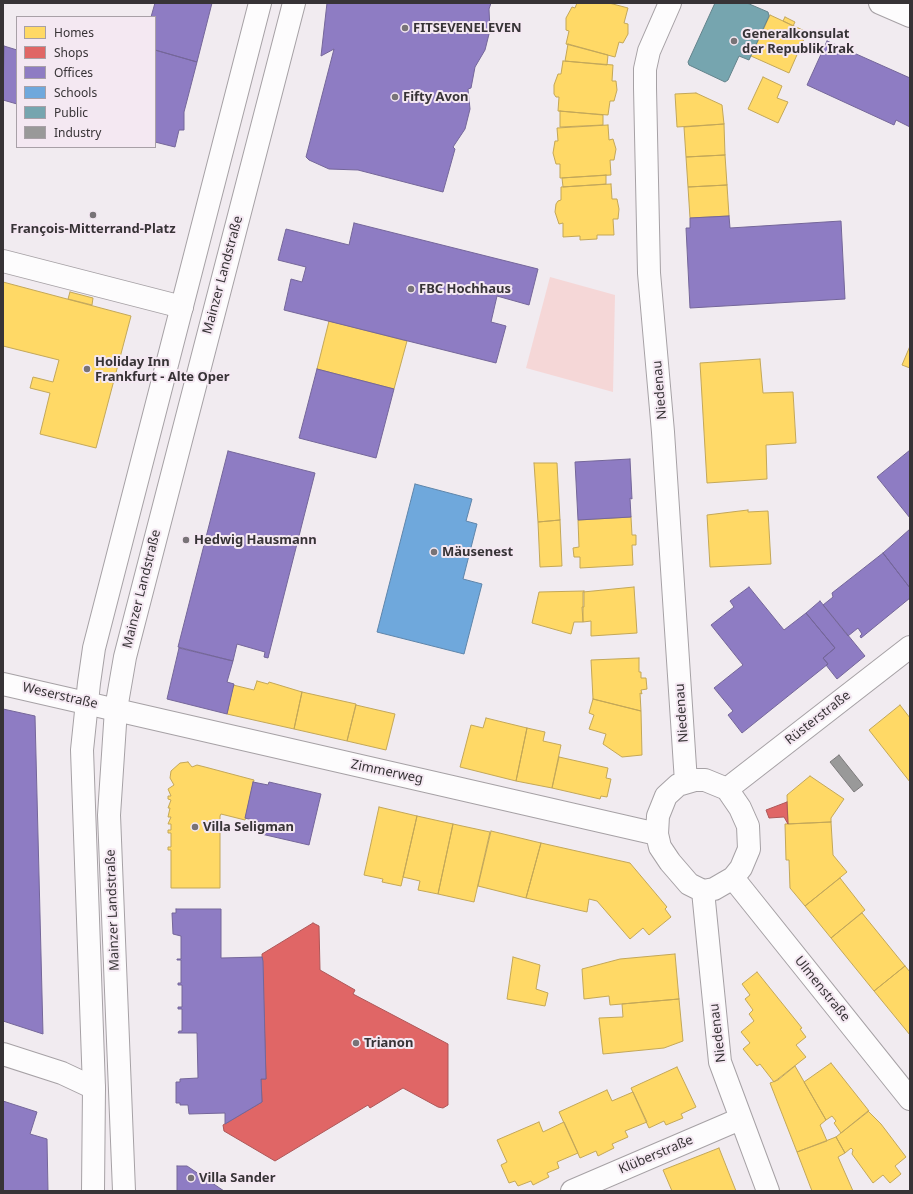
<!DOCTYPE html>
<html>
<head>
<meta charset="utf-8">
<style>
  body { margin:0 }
  #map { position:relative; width:913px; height:1194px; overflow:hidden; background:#f1ebf0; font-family:"Noto Sans",sans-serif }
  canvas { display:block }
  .frame { position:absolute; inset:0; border:4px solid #373336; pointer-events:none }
  .legend { position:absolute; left:16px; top:16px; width:140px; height:132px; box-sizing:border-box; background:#f4e8f2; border:1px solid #a8a0a7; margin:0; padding:5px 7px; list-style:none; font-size:12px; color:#373336 }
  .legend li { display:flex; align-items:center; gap:8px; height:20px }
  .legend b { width:20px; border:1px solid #a8a0a7 }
</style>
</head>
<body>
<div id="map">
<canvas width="913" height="1194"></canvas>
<div class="frame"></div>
<ul class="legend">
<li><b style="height:11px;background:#ffd966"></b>Homes</li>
<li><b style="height:11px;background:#e06666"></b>Shops</li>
<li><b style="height:11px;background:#8e7cc3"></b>Offices</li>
<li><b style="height:11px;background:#6fa8dc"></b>Schools</li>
<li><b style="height:11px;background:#76a5af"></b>Public</li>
<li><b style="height:11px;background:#999"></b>Industry</li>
</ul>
</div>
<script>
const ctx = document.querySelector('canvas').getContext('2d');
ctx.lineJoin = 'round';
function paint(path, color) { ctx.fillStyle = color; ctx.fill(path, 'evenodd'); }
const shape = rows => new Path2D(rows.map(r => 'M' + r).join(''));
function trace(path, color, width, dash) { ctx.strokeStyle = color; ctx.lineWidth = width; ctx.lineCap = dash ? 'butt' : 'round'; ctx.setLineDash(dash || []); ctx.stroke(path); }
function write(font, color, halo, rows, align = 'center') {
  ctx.font = font + ' "Noto Sans",sans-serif'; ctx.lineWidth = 4; ctx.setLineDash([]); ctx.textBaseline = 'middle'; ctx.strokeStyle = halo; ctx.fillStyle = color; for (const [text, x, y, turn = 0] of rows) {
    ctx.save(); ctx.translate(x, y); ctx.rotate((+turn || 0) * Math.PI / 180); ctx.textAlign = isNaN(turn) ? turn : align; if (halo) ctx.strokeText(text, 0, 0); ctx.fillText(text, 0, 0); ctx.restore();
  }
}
const green = shape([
  [550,277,615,295,613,392,526,368]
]);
const homes = shape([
  [577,3,609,3,628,8,624,23,628,24,628,34,623,43,619,42,615,57,566,44,569,31,566,30,566,18,572,7,575,8,577,3],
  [770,15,807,32,789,73,751,56,770,15],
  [785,17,795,22,793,26,783,21,785,17],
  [568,44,608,55,607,65,565,61,568,44],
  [563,61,613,65,612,81,616,81,617,90,614,101,610,101,608,115,558,111,559,97,556,97,554,94,554,85,558,74,561,74,563,61],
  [763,77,782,86,777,98,788,102,778,123,748,109,763,77],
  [696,93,722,105,724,124,677,127,675,94,696,93],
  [560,111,603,115,603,125,560,127,560,111],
  [724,124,725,155,686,157,684,127,724,124],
  [608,125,609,140,613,139,616,149,614,160,610,160,611,175,560,178,560,164,556,164,553,153,555,141,558,141,557,128,608,125],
  [725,155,727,185,688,187,686,157,725,155],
  [606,175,606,184,563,187,562,178,606,175],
  [611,184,612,199,617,199,619,209,618,219,613,219,614,235,597,235,597,239,580,240,580,236,563,237,563,223,559,224,555,212,556,204,558,201,561,200,561,187,611,184],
  [727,185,729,216,690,218,688,187,727,185],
  [3,282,131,316,96,448,40,434,50,393,30,388,33,377,53,382,59,360,3,346,3,282],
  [70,292,93,298,92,305,68,299,70,292],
  [329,321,407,341,394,389,317,369,329,321],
  [910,346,910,368,902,365,910,346],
  [760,359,763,393,793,392,796,443,766,445,767,479,707,483,700,363,760,359],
  [534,463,557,463,560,520,538,522,534,463],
  [748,510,748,512,768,511,771,564,710,567,707,515,748,510],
  [631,517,632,535,636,535,636,545,632,545,633,565,580,568,580,557,574,557,573,548,579,547,578,520,631,517],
  [560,520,562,566,540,567,538,522,560,520],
  [634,587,637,633,591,636,591,621,583,622,583,592,634,587],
  [584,591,584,607,582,607,583,622,574,622,571,634,532,623,539,592,584,591],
  [639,658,639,672,641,672,641,678,646,678,647,689,641,690,642,694,640,693,641,711,593,699,591,660,639,658],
  [257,681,268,684,269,682,302,692,294,729,227,714,233,685,254,690,257,681],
  [302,692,356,704,347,741,294,729,302,692],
  [593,699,641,711,642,755,622,757,603,744,606,734,589,729,594,715,589,713,593,699],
  [356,705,395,714,386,750,347,741,356,705],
  [900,705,910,718,910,782,869,730,900,705],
  [486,718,527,728,516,781,460,767,471,725,483,728,486,718],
  [527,728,545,732,543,741,561,745,552,788,516,781,527,728],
  [559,757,608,768,606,778,611,779,607,797,601,796,600,799,552,788,559,757],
  [188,762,192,767,197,765,205,767,254,780,245,820,221,814,220,816,220,888,171,888,171,850,168,850,168,847,171,847,171,833,168,833,168,830,171,830,171,824,168,824,171,817,168,817,170,808,168,808,171,800,168,799,168,796,171,796,168,789,174,785,170,778,171,771,180,763,188,762],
  [810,776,844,799,831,818,831,822,788,824,787,795,810,776],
  [379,807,417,816,401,886,382,882,383,879,364,875,379,807],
  [417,816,453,824,438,894,418,890,420,881,403,877,417,816],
  [831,822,833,855,847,872,805,906,790,888,789,860,786,860,785,824,831,822],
  [453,824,490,832,474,902,438,894,453,824],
  [491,831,541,843,526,898,478,886,491,831],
  [541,843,630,863,667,907,665,909,671,917,649,935,643,928,630,939,597,901,589,899,587,912,526,898,541,843],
  [840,878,865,910,831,938,805,906,840,878],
  [862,913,905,966,874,991,831,938,862,913],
  [675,954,679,999,610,1005,609,996,584,999,582,969,620,959,675,954],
  [513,957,540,965,536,989,548,993,545,1006,507,999,513,957],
  [905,966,910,972,910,1035,874,991,905,966],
  [757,972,802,1028,800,1029,806,1037,796,1045,806,1057,774,1082,760,1064,757,1066,743,1049,750,1043,741,1032,754,1021,749,1014,753,1010,745,999,750,995,742,984,757,972],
  [679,999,683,1041,664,1048,603,1054,599,1018,623,1017,622,1004,679,999],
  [831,1063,869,1111,841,1133,834,1123,836,1121,832,1116,826,1120,804,1082,831,1063],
  [795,1066,826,1120,820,1125,827,1141,797,1152,770,1083,778,1080,795,1066],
  [677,1067,696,1107,681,1114,683,1118,666,1125,664,1121,649,1128,631,1088,677,1067],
  [607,1090,612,1101,633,1092,647,1122,625,1131,628,1137,612,1144,614,1148,598,1156,596,1151,580,1158,559,1112,607,1090],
  [868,1111,881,1124,906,1157,895,1166,901,1174,890,1183,883,1175,873,1183,852,1154,853,1150,851,1148,845,1153,836,1137,868,1111],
  [539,1122,543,1132,564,1122,578,1153,557,1162,559,1168,547,1173,549,1177,533,1185,531,1181,518,1186,515,1181,509,1183,501,1165,507,1162,497,1140,539,1122],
  [836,1137,845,1153,838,1157,853,1191,812,1191,797,1152,836,1137],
  [719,1148,736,1191,672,1191,663,1170,719,1148]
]);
const shops = shape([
  [787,802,788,824,784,817,769,818,766,810,787,802],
  [313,923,319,926,320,970,355,990,353,994,448,1044,448,1105,443,1108,438,1107,403,1088,370,1108,368,1105,275,1161,224,1131,223,1125,262,1102,261,1079,266,1079,262,954,313,923]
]);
const offices = shape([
  [155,3,212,3,197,62,155,50,155,17,151,17,155,3],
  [327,3,491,3,489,9,490,30,485,50,475,67,471,88,468,89,470,109,465,129,453,147,455,149,443,192,358,170,329,169,309,160,306,157,334,49,321,56,327,3],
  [827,41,910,78,910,127,896,120,894,125,807,85,827,41],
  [4,46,17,50,17,104,3,100,4,46],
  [155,50,197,62,184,112,184,130,179,130,175,147,155,142,155,50],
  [729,216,730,228,841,221,845,299,690,308,686,228,690,228,690,218,729,216],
  [354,223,538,269,529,305,497,296,491,322,506,326,496,363,284,310,291,279,302,282,306,267,278,260,286,229,349,245,354,223],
  [317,369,394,389,376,458,299,438,317,369],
  [910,450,910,518,877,477,910,450],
  [228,451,315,473,268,658,264,657,265,652,237,644,233,661,178,647,228,451],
  [630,459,632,499,630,498,631,517,578,520,575,462,630,459],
  [910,529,910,588,883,553,910,529],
  [883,553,910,588,910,598,861,638,860,636,862,634,858,628,848,636,823,605,833,597,832,593,883,553],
  [749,587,784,630,806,613,835,648,823,658,828,664,742,733,728,715,733,711,714,688,743,665,711,625,734,607,730,601,749,587],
  [820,601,865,656,837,679,826,665,828,664,823,658,835,648,806,613,820,601],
  [179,648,233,661,227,682,234,684,227,714,167,699,179,648],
  [3,709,35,716,43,1034,3,1021,3,709],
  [253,782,268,785,269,782,321,794,309,845,257,833,260,822,245,818,253,782],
  [176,909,221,909,221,958,262,957,263,961,266,1079,261,1079,262,1102,225,1124,225,1113,189,1114,188,1105,180,1105,180,1103,176,1103,176,1082,180,1082,180,1079,198,1078,197,1033,178,1033,179,1031,182,1031,182,1009,178,1009,178,1007,182,1007,182,985,178,985,178,983,181,983,181,960,177,960,177,959,181,959,181,936,173,934,172,913,176,913,176,909],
  [3,1101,37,1112,30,1134,47,1139,48,1191,3,1191,3,1101],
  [177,1166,187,1166,224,1191,177,1191,177,1166]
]);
const schools = shape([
  [415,484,472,499,466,521,477,524,463,579,482,584,464,654,377,632,415,484]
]);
const public = shape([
  [715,3,747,3,768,12,769,16,749,60,739,56,728,80,725,82,689,65,688,62,715,3]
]);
const industry = shape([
  [839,755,863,785,854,792,830,762,839,755]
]);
const street = shape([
  [670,3,649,51,645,69,645,88,649,273,663,432,686,782],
  [880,3,910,16],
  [3,261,182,307],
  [3,684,657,834],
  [695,780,705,780,727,789,740,808,748,826,749,849,741,868,733,878,714,889,703,891,689,884,670,862,660,847,657,834,658,816,666,796,678,785,695,780],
  [727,789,910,647],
  [733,878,910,1099],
  [703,891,720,1062,768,1191],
  [3,1054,62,1073,94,1088],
  [572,1191,740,1119]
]);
const primary = shape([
  [93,1191,94,1088,82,750,89,683,94,648,260,3],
  [124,1191,109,815,116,709,125,657,134,622,294,3]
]);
const markers = [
  [405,28,4,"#787377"],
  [734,41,4,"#787377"],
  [395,97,4,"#787377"],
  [93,215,4,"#787377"],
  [411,289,4,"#787377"],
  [87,369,4,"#787377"],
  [186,540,4,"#787377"],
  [434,552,4,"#787377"],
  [195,827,4,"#787377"],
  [356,1043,4,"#787377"],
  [191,1178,4,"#787377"]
];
const poiNames = [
  ["FITSEVENELEVEN",413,28],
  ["Generalkonsulat",742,34],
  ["der Republik Irak",742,49],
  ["Fifty Avon",403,97],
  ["François-Mitterrand-Platz",93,229,"center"],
  ["FBC Hochhaus",419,289],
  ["Holiday Inn",95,362],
  ["Frankfurt - Alte Oper",95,377],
  ["Hedwig Hausmann",194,540],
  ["Mäusenest",442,552],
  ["Villa Seligman",203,827],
  ["Trianon",364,1043],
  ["Villa Sander",199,1178]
];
const streetNames = [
  ["Mainzer Landstraße",223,275,-75],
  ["Niedenau",660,390,-95],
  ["Mainzer Landstraße",142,589,-76],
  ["Weserstraße",60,696,13],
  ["Niedenau",682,713,-94],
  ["Rüsterstraße",818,718,-38],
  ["Zimmerweg",387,772,12],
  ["Mainzer Landstraße",113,910,-92],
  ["Ulmenstraße",822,989,51],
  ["Niedenau",718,1033,-97],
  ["Klüberstraße",656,1155,-23]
];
paint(green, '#f5d7d7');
paint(homes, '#ffd966');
trace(homes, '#c3a758', 1);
paint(shops, '#e06666');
trace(shops, '#ad5758', 1);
paint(offices, '#8e7cc3');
trace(offices, '#746699', 1);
paint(schools, '#6fa8dc');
trace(schools, '#5e85aa', 1);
paint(public, '#76a5af');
trace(public, '#63838b', 1);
paint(industry, '#999');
trace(industry, '#7c7a7b', 1);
trace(street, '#a6a1a5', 24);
trace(primary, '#a6a1a5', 24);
trace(street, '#fdfcfd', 22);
trace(primary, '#fdfcfd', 22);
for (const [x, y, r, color] of markers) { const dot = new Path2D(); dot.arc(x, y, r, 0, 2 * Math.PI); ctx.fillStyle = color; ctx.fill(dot); trace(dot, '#f4e8f2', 1.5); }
write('bold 13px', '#373336', '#f4e8f2', poiNames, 'left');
write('13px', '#373336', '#f4e8f2', streetNames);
</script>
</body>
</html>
